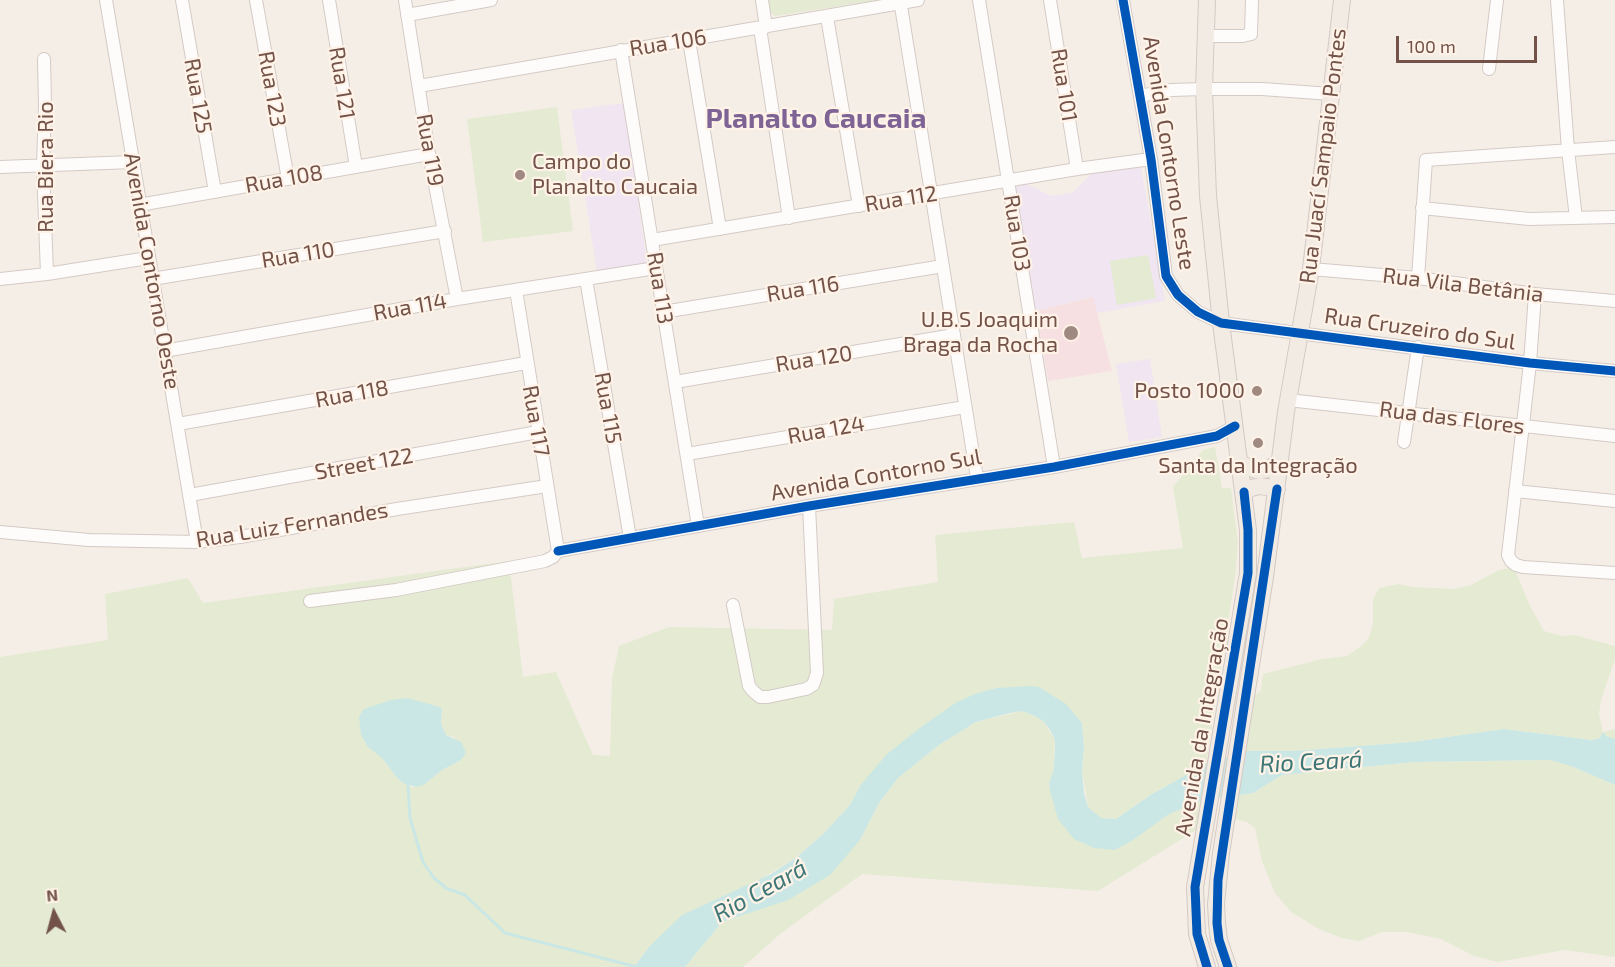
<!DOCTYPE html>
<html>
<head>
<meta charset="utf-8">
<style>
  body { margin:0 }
  #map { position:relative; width:1615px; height:967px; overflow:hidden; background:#f5eee7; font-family:"Exo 2",sans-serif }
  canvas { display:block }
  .north { position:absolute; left:24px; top:883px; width:60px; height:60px; -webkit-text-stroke:4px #fff2e7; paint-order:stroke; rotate:354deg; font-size:16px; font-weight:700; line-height:24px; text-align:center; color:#725249 }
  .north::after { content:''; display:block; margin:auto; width:21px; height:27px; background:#725249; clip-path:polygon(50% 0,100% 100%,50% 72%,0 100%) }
  .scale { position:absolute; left:1396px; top:36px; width:141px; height:27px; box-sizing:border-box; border:3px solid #725249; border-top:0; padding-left:8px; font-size:18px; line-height:21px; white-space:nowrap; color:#725249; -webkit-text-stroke:4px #fff2e7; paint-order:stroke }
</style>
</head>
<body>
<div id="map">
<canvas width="1615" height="967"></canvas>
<div class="north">N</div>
<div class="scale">100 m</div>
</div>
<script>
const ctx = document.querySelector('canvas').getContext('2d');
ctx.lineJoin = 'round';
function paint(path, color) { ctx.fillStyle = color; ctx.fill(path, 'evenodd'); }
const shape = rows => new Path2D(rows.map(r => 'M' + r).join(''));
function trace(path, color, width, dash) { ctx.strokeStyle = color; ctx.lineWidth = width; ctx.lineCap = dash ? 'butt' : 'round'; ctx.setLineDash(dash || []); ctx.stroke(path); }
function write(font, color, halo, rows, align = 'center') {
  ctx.font = font + ' "Exo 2",sans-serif'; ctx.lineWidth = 4.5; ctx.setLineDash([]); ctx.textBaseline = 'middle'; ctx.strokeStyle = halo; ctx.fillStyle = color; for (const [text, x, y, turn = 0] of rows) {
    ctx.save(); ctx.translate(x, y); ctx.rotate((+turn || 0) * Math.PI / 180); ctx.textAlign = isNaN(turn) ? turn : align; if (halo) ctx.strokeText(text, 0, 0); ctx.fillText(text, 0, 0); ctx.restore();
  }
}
const education = shape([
  [624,103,647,263,597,271,571,110],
  [1139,165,1141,167,1165,301,1097,313,1092,297,1036,311,1015,189,1017,186,1027,184,1051,196,1072,193,1092,173],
  [1150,359,1162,437,1129,442,1116,364]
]);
const medical = shape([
  [1093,297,1112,371,1048,381,1036,311]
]);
const green = shape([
  [765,0,878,0,775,16,767,10],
  [557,107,573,231,483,242,467,119],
  [1148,255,1156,298,1117,305,1110,261],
  [1215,447,1222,488,1231,488,1238,543,1235,578,1206,764,1152,794,1116,819,1101,818,1088,807,1082,770,1084,747,1082,723,996,688,957,702,860,786,850,805,823,834,797,857,649,947,634,967,0,967,0,657,108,640,105,594,188,578,203,603,509,561,523,677,556,672,593,755,610,756,612,679,619,646,669,627,832,630,834,599,938,582,935,535,1074,522,1082,558,1183,548,1173,487,1203,450],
  [442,710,441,723,444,731,446,735,454,737,461,760,442,770,425,784,413,787,405,784,398,779,382,758],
  [1508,568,1515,569,1529,604,1544,631,1562,636,1574,635,1615,646,1615,659,1601,700,1599,715,1603,732,1615,729,1615,739,1606,736,1592,740,1504,729,1412,742,1294,751,1246,751,1253,697,1261,690,1263,674,1322,659,1347,656,1364,644,1369,637,1373,624,1373,599,1379,588,1399,584,1412,587,1454,589,1471,585,1497,571],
  [1022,711,1035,716,1044,722,1055,740,1053,774,1049,783,1050,791,1115,850,1169,814,1201,801,1196,830,1098,891,862,874,780,934,743,967,685,967,722,922,750,912,860,840,879,803,898,778,939,745,976,722],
  [1550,760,1571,766,1615,785,1615,957,1564,950,1498,962,1474,956,1441,939,1407,932,1382,932,1359,941,1342,938,1319,929,1291,912,1275,893,1262,861,1255,828,1247,822,1232,818,1237,795,1253,793,1282,775,1414,762]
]);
const water = shape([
  [1030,686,1039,687,1066,704,1082,723,1084,747,1082,770,1084,793,1088,807,1101,818,1116,819,1152,794,1206,764,1246,751,1294,751,1412,742,1504,729,1592,740,1600,738,1603,732,1606,736,1615,739,1615,785,1571,766,1550,760,1414,762,1282,775,1253,793,1201,801,1169,814,1133,840,1115,850,1094,848,1074,839,1058,819,1050,791,1049,783,1053,773,1055,751,1055,740,1050,730,1044,722,1035,716,1022,711,1010,713,976,722,939,745,898,778,879,803,860,840,830,875,788,900,722,922,685,967,634,967,649,947,682,915,771,874,797,857,823,834,850,805,860,786,886,755,921,727,957,702,975,694,996,688],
  [407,698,440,707,442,710,441,723,444,731,446,735,461,742,466,753,461,760,442,770,425,784,417,787,405,784,398,779,382,758,368,747,361,735,359,716,364,709,391,700]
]);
const stream = shape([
  [408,785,410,818,423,862,434,878,446,888,465,895,505,933,637,967]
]);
const minor = shape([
  [106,0,197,542],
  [182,0,215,192],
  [256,0,288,179],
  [329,0,356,167],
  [405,0,429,154,457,299],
  [762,0,766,27],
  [900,0,977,478],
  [979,0,1054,467],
  [1050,0,1077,169],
  [1123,0,1151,159,1166,276,1178,295,1198,312,1221,323,1530,363,1615,371],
  [1557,0,1568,150,1576,218],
  [407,15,491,0],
  [827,17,859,206],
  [760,28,789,218],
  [1206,36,1243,36,1251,34,1252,0],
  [689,40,720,229],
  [621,50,698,526],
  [44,59,45,104,43,166,47,274],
  [1489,69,1497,0],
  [419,86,918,0],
  [1140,96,1171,90,1204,89,1262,89,1331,94],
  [0,167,133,162],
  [139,205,429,154],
  [1422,208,1529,219,1615,217],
  [652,240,1077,169,1151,159],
  [1311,269,1418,278,1535,294,1615,301],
  [1418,278,1426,160,1615,147],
  [0,279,47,274,148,258],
  [152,279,445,231],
  [586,279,630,538],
  [516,290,558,551],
  [1535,294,1530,363,1508,555,1511,561,1516,565,1523,567,1615,573],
  [663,312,943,266],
  [164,351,457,299,656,268],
  [675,382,954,335],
  [1288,400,1615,436],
  [178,424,526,363],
  [1404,442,1418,347],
  [687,454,965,407],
  [1515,491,1615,501],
  [190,495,538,432],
  [0,532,89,540,197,542,240,537,397,509,547,486],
  [558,551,809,506,1054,467,1217,436,1235,426],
  [310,601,396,590,545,561,553,557,558,551],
  [733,605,749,686,753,691,760,697,768,697,806,689,813,685,817,673,809,506]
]);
const major = shape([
  [1207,0,1204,89,1208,196,1221,323,1248,530,1248,573,1195,887,1197,934,1207,967],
  [1241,464,1256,470,1262,470,1269,469,1280,461],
  [1244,492,1251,488,1260,486,1277,489],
  [1228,967,1219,940,1217,923,1216,904,1221,853,1265,577,1286,412,1311,269,1342,0]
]);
const cycleway = shape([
  [1123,0,1151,159,1166,276,1178,295,1198,312,1221,323,1530,363,1615,371],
  [558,551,809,506,1054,467,1217,436,1235,426],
  [1207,967,1197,934,1195,887,1248,573,1248,530,1244,492],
  [1228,967,1219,940,1217,923,1218,880,1277,489]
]);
const markers = [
  [520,175,6,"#a08980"],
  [1071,333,8,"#a08980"],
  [1257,391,6,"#a08980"],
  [1258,443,6,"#a08980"]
];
const streetNames = [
  ["Rua 106",668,43,-9],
  ["Rua 121",342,83,81],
  ["Rua 101",1064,85,81],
  ["Rua 123",272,89,80],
  ["Rua 125",198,96,80],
  ["Rua 119",430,150,80],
  ["Avenida Contorno Leste",1169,153,81],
  ["Rua Juací Sampaio Pontes",1323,156,-83],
  ["Rua Biera Rio",46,167,-90],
  ["Rua 108",284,179,-10],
  ["Rua 112",901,199,-9],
  ["Rua 103",1017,233,81],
  ["Rua 110",298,255,-9],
  ["Avenida Contorno Oeste",152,271,80],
  ["Rua Vila Betânia",1463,285,7],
  ["Rua 113",660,288,81],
  ["Rua 116",803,289,-9],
  ["Rua 114",410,307,-10],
  ["Rua Cruzeiro do Sul",1420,329,8],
  ["Rua 120",814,359,-9],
  ["Rua 118",352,394,-10],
  ["Rua 115",608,408,80],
  ["Rua das Flores",1452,418,7],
  ["Rua 117",536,421,80],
  ["Rua 124",826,430,-10],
  ["Street 122",364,464,-10],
  ["Avenida Contorno Sul",876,475,-10],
  ["Rua Luiz Fernandes",292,525,-9],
  ["Avenida da Integração",1202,727,-80]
];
const poiNames = [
  ["Campo do",532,162,"left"],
  ["Planalto Caucaia",532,187,"left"],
  ["U.B.S Joaquim",1058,320],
  ["Braga da Rocha",1058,345],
  ["Posto 1000",1245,391],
  ["Santa da Integração",1258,466,"center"]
];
const waterNames = [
  ["Rio Ceará",1311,762,-3],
  ["Rio Ceará",760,891,-29]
];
const districtNames = [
  ["Planalto Caucaia",816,119]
];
paint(education, '#f0e5f0');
paint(medical, '#f7e0e2');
paint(green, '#e4ebd2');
paint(water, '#cae7e5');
trace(stream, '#cae7e5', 3);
trace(minor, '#d4cac5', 14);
trace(major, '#d4c9c4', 18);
trace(minor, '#fefcfb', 12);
trace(major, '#f2ebe4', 16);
trace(cycleway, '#0057b8', 9);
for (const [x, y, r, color] of markers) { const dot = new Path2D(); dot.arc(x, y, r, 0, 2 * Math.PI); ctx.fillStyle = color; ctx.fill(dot); trace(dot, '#fff2e7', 2); }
write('22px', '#725249', '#fff2e7', streetNames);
write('22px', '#725249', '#fff2e7', poiNames, 'right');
write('italic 24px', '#3d7677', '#fff2e7', waterNames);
write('bold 28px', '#7e6495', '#fff2e7', districtNames);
</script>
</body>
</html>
